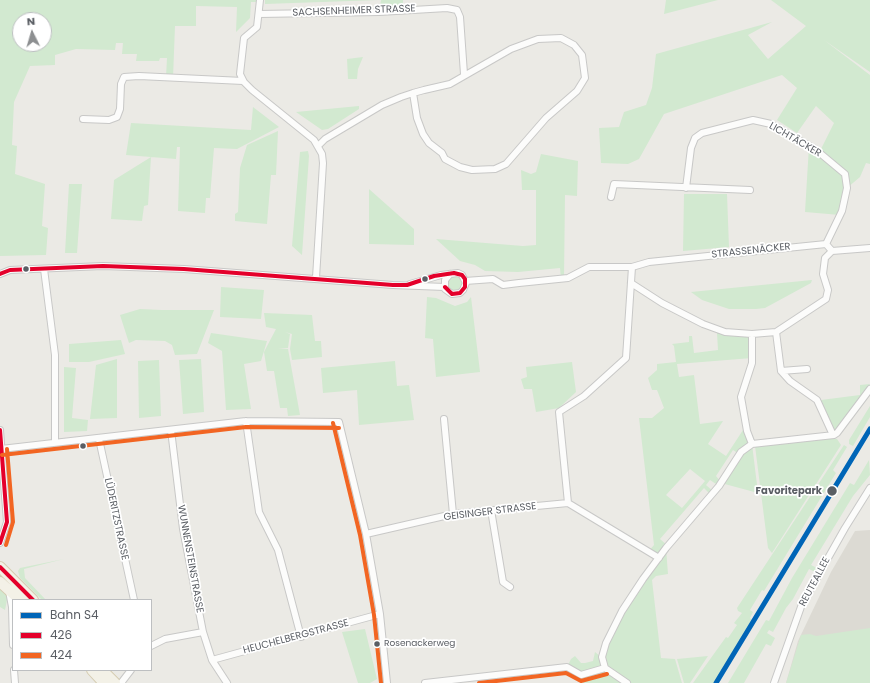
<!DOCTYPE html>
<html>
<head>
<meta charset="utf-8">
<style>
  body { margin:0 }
  #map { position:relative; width:870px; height:683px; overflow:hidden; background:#ebeae5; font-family:Poppins,sans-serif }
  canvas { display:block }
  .legend { position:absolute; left:12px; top:599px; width:140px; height:72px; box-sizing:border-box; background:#fff; border:1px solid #bdbfc1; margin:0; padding:5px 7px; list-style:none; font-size:12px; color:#5a5e64 }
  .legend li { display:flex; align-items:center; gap:8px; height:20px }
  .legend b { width:20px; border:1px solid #bdbfc1 }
  .north { position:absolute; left:12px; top:12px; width:40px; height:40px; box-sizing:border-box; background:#fff; border:1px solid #bdbfc1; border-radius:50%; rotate:355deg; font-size:11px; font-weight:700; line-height:16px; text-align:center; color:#5a5e64 }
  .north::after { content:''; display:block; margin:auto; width:14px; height:18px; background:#8d8f91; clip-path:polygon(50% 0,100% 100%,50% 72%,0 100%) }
</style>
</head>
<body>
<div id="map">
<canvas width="870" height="683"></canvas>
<ul class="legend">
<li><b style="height:5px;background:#0065b7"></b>Bahn S4</li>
<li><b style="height:5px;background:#e4002b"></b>426</li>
<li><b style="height:5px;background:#f26522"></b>424</li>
</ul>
<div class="north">N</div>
</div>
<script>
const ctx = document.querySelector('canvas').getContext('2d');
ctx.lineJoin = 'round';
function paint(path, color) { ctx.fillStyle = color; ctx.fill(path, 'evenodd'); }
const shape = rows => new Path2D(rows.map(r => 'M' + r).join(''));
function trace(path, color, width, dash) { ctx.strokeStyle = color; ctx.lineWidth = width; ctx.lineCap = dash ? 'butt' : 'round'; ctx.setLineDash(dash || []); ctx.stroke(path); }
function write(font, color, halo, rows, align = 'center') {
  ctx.font = font + ' Poppins,sans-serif'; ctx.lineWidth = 3.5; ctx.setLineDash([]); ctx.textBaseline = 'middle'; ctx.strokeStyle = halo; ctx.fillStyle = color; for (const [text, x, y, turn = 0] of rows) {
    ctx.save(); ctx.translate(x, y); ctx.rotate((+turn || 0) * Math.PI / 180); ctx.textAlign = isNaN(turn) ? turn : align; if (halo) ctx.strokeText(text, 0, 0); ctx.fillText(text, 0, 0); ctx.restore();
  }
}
const education = shape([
  [870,530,870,683,786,683,798,641,831,572,855,531]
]);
const green = shape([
  [0,0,260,0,259,2,251,2,250,18,236,32,237,7,196,6,196,26,175,26,173,78,166,77,167,58,160,58,159,61,136,61,137,54,122,54,123,43,116,43,115,50,76,49,55,55,55,65,30,66,14,102,12,145,17,146,15,174,45,184,42,226,48,228,46,255,0,256],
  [20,20,44,20,44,44,20,44],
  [265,0,379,0,265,4],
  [381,0,403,0,403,11,379,12],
  [666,0,718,0,664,14],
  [771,0,870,0,870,72,824,40,870,75,870,164,866,163,860,177,847,188,840,215,805,212,809,146,819,153,834,123,816,106,797,133,777,120,797,88,782,75,664,114,639,159,628,164,601,163,599,128,619,127,624,112,646,105,652,88,656,54,772,22,748,35,768,59,806,26],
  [363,57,358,69,357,79,348,79,347,59],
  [359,106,359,109,328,129,322,130,296,112],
  [253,107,279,127,237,149,214,148,210,198,206,198,205,213,178,211,180,147,177,147,176,159,126,155,131,123,251,130],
  [278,131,276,175,271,175,267,224,235,221,235,214,238,212,240,168,247,145],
  [308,151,309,156,302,255,292,246,300,152],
  [541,154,578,161,577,196,565,195,564,278,561,279,560,268,518,272,485,271,475,265,460,261,436,239,523,246,536,245,536,190,522,190,521,170,531,174,536,172],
  [151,157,148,205,144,206,142,221,111,219,114,180],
  [69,184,82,184,77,253,65,253],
  [369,189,414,229,414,245,369,244],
  [684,194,727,194,729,247,683,251],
  [454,273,465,279,463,290,448,292,445,280],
  [812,280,811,283,765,308,756,309,729,309,702,300,691,292],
  [221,287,264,290,261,319,220,317],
  [427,297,436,298,455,306,467,302,471,297,480,372,436,377,433,339,425,338],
  [140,309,162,310,214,310,197,354,175,355,172,345,165,341,136,340,129,343,120,315],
  [264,313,312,315,315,341,321,341,322,357,292,360,290,349,292,334,285,332,290,334,288,348,278,349,288,349,300,415,288,416,287,408,280,408,274,371,267,371,264,352,276,329,266,327],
  [725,332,752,334,752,358,677,364,679,377,694,375,700,424,723,421,708,444,726,456,743,430,747,431,752,444,758,493,721,483,719,486,710,480,706,485,714,492,711,495,704,488,660,539,668,546,666,548,668,574,656,576,652,580,661,658,675,659,682,683,583,683,581,675,567,667,571,659,575,656,581,663,585,663,593,661,595,652,601,657,622,611,659,558,648,552,654,545,639,418,652,418,664,408,657,390,652,390,648,378,657,370,657,364,676,362,674,346,672,344,689,342,689,336,692,336,694,353,718,350,717,333],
  [733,450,739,454,721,482,716,476],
  [690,469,705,481,682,508,666,495],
  [211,333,267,341,261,361,244,364,251,409,226,410,222,351,208,343],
  [121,340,125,354,89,362,69,362,69,344],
  [117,359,117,418,90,419,96,365],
  [201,359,204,412,183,414,179,360],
  [159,360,161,416,139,418,138,361],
  [395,361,397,386,409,385,414,420,359,425,357,390,323,393,321,368],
  [572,362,576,392,559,408,536,412,532,389,524,389,521,379,527,377,526,367],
  [64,367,76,368,72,418,88,420,87,431,64,432],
  [870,384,839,429,834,431,821,400,860,395,860,385],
  [870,406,870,417,853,446,849,444,849,440],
  [830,438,837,439,841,445,772,553,768,548,755,446],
  [844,445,847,447,833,470,836,473,764,591,762,590,750,610,753,612,750,618,752,620,714,683,693,683,726,637,728,638,737,625,734,623,742,613,738,611,737,608],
  [869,460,870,475,853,496,811,565,821,570,819,574,809,569,793,599,786,608,773,632,769,630,767,633,775,638,771,646,766,644,744,683,728,683,766,620,769,621,792,578,850,483,854,485],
  [64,559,24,569,25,578,46,600,42,600,20,578,18,571,20,568],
  [0,582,9,590,5,610,0,607],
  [870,628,870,683,786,683,801,635,810,634,816,636],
  [365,629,377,679,370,683,358,683,342,632],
  [708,656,690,683,684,683,677,659]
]);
const street = shape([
  [260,0,257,27,244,38,240,74,244,82,252,90,314,140,322,154,323,163,316,278],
  [259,14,379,12,447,8,457,10,460,17,464,74],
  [83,119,109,120,117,117,120,109,121,84,124,77,139,76,243,81],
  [318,146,325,139,382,105,401,97,413,93,424,90,450,84,511,49,538,39,561,38,574,45,582,55,585,78,577,91,546,118,506,164,495,169,472,170,460,167,445,159,442,153,429,143,423,134,417,118,413,93],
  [686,188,691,148,695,138,702,133,753,120,771,124,815,149,845,174,847,188,842,211,826,244],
  [611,197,614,184,750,190],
  [632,267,626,358,584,396,559,412,568,503,659,558],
  [44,269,55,355,55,441],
  [0,274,10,270,103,266,184,269,393,285,445,287],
  [465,281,493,279,503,285,519,283,568,278,589,267,632,267,649,262,826,244,832,251,870,248],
  [631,283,662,303,703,324,725,332,752,334,776,332,826,299,828,290,823,274,825,258,832,251],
  [410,284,441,275,458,273,462,275,466,283,463,290,460,293,452,294,445,289,445,280,450,274],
  [776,332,781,371,790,381,817,400,833,435],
  [752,334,752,363,741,397,747,431,752,444],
  [781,371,807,369],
  [444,419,453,514],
  [246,421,259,512,278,550,301,637],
  [0,430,7,522,0,543],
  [171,430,183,529,203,632,212,660,227,683],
  [99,439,134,600],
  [1,449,246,421,339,422,366,534,380,614,387,683],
  [491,510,503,582,510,587],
  [366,534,453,514,568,503],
  [9,591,12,607,13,645],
  [151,646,165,639,203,632],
  [212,660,380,614],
  [14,670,15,683],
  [121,683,131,670],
  [425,683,567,667,581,675,605,668],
  [627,683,605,668,602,657,606,643,622,611,643,579,666,548,719,486,741,452,752,444,834,435,837,433,870,389],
  [774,683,802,604,845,528,870,488]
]);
const primary = shape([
  [0,567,33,600],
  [0,582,20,600],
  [92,670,104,683],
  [102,670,115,683]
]);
const bus1 = shape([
  [0,274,10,270,103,266,184,269,393,285,407,285,434,276,454,273,462,275,465,279,465,287,460,293,452,294,445,287],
  [0,430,7,522,0,543],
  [0,567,33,600]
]);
const bus2 = shape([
  [333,423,360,535,374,615,381,683],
  [2,455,246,427,339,428],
  [6,545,13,522,7,449],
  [479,683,566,673,581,681,607,674]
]);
const rail1 = shape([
  [716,683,870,429]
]);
const markers = [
  [26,269,3.5,"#5a5e64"],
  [425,279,3.5,"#5a5e64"],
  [83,446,3.5,"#5a5e64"],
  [832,491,5.5,"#5a5e64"],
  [377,644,3.5,"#5a5e64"]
];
const busNames = [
  ["Rosenackerweg",384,644]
];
const streetNames = [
  ["SACHSENHEIMER STRASSE",354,11,-2],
  ["LICHTÄCKER",795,140,30],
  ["STRASSENÄCKER",751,251,-6],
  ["GEISINGER STRASSE",490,512,-7],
  ["LÜDERITZSTRASSE",116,519,78],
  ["WUNNENSTEINSTRASSE",190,559,80],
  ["REUTEALLEE",815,582,-62],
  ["HEUCHELBERGSTRASSE",296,637,-15]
];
const stopNames = [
  ["Favoritepark",822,491]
];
paint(education, '#dcdad3');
paint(green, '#d2e9d0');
trace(street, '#c8c8c7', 8);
trace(primary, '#d5ccb1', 12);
trace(street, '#fcfcfb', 6);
trace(primary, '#f3f1e7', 10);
trace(bus1, '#e4002b', 4);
trace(bus2, '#f26522', 4);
trace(rail1, '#0065b7', 5);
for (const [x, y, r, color] of markers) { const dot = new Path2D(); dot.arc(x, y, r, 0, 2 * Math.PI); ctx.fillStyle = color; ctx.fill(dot); trace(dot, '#fff', 1.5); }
write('9px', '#5a5e64', '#fff', busNames, 'left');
write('10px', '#5a5e64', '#fff', streetNames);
write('bold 10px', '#5a5e64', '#fff', stopNames, 'right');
</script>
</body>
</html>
